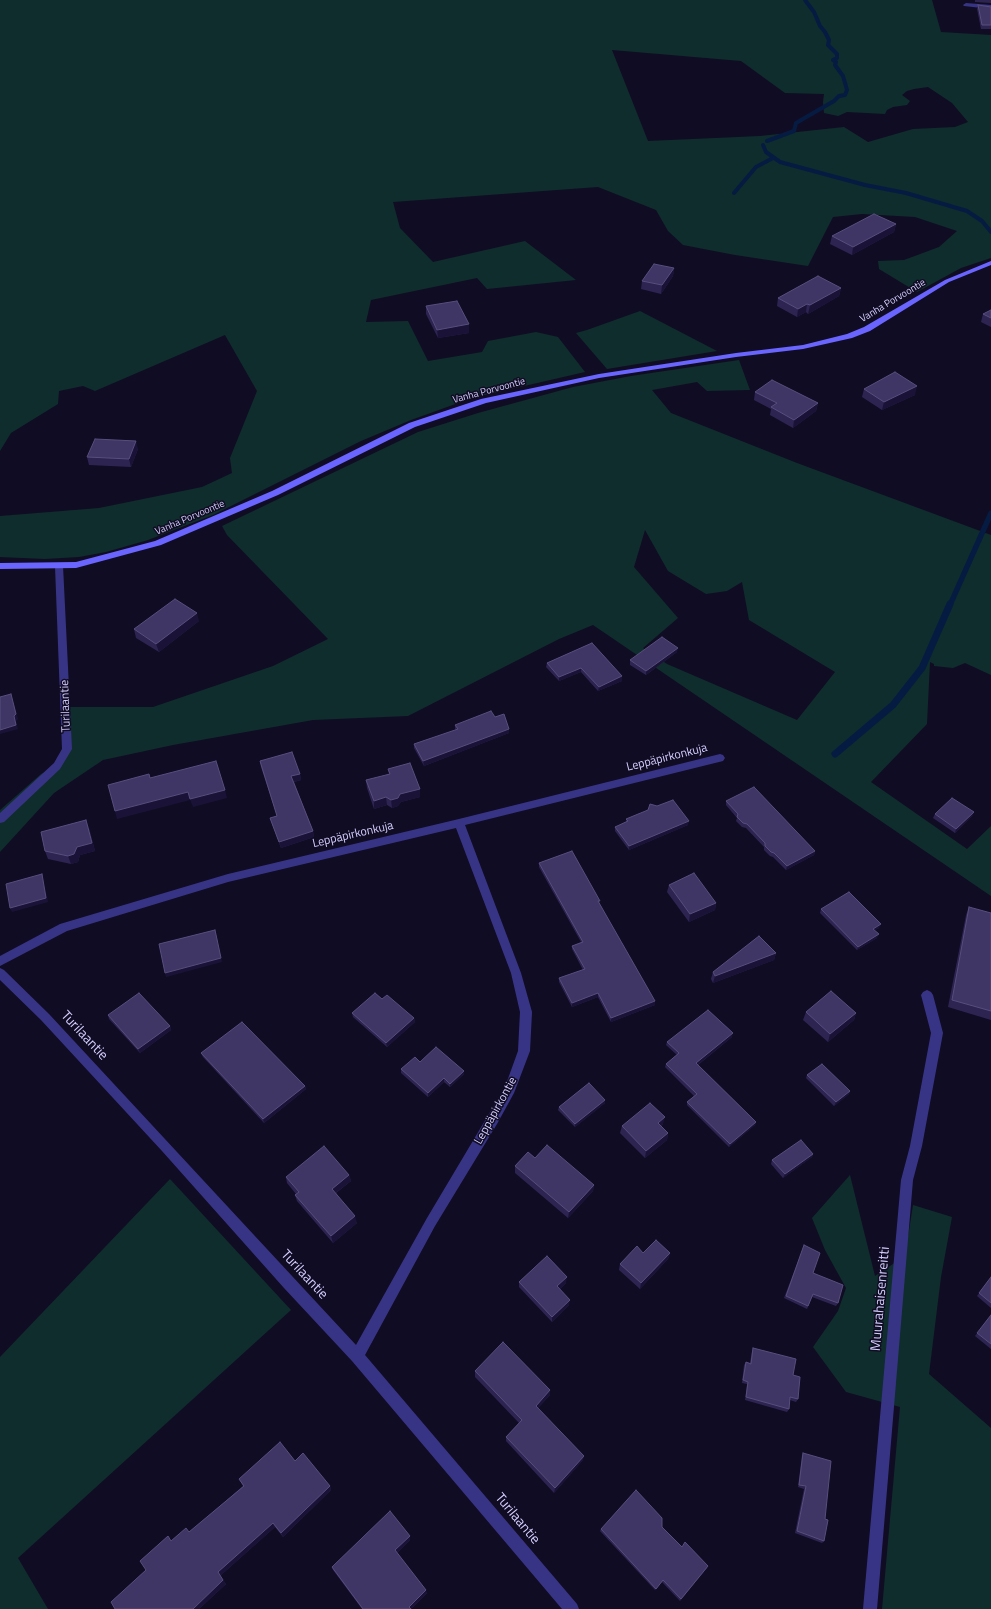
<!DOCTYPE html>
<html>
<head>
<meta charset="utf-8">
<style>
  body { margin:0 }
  canvas { display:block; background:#100c23 }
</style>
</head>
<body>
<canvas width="991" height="1609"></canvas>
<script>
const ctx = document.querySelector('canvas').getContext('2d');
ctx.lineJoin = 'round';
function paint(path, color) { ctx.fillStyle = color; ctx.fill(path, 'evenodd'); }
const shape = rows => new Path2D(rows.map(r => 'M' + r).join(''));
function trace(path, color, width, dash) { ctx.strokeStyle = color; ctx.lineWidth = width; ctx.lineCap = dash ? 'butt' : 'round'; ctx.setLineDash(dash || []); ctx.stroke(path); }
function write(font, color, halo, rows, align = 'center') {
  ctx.font = font + ' "Titillium Web",sans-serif'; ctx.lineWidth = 3; ctx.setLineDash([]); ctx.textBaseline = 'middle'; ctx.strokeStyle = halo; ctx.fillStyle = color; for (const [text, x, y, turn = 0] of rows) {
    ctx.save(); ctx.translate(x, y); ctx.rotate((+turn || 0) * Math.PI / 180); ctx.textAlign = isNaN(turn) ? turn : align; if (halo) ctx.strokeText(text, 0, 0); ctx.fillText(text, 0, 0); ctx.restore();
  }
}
const green = shape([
  [0,0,932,0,941,32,991,35,991,258,961,268,917,292,879,269,878,261,904,260,939,247,957,231,915,217,862,214,833,217,808,266,735,255,683,245,668,231,656,210,598,187,393,202,400,228,433,262,525,241,576,280,487,289,477,278,371,300,366,322,408,321,428,361,482,352,488,341,536,332,558,337,585,372,472,398,411,420,361,441,213,515,148,540,106,552,79,557,45,559,0,557,0,516,99,508,202,487,232,473,230,458,257,391,225,335,95,391,83,386,59,391,58,404,11,433,0,451],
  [612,50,741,61,785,93,824,94,823,102,824,113,838,116,847,112,885,114,887,110,893,107,907,105,910,101,902,95,907,91,914,89,928,87,952,103,968,122,955,127,913,129,868,142,844,127,760,136,648,141],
  [640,311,717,351,607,369,576,333,587,330],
  [739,360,750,390,707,391,697,382,652,390,671,413,797,463,991,535,991,675,965,663,953,668,934,666,934,664,930,662,927,724,871,782,967,849,991,826,991,896,593,625,559,639,408,716,313,720,173,745,103,760,54,793,0,852,0,810,41,774,57,766,67,749,66,707,153,707,273,666,328,639,227,535,222,526,418,432,478,413,573,387,631,376],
  [645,530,668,571,706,594,727,591,742,582,749,620,835,672,797,720,667,664,643,648,678,618,634,567],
  [850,1175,875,1276,905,1256,913,1205,952,1217,941,1277,929,1374,991,1428,991,1609,882,1609,900,1407,846,1392,813,1347,838,1311,846,1288,825,1250,812,1218],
  [170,1179,291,1310,18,1558,48,1609,0,1609,0,1357]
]);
const streamFar2 = shape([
  [767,141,794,131,796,123,834,101,839,96,845,95,847,90,843,76,835,65,836,62,833,60,837,58,837,54,828,45,829,40,825,32,820,26,814,12,805,0],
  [763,145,766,152,780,162,865,185,906,193,967,211,982,221,991,232],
  [734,193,756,167,773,158]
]);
const streamFar1 = shape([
  [950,605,991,513]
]);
const stream = shape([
  [835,754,893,705,922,668,950,604]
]);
const street = shape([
  [966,3,991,5,991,9,964,6,963,5,966,3],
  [59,563,63,566,72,749,60,769,4,822,0,823,0,813,54,763,62,749,55,566,59,563],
  [720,754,723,755,725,758,723,761,465,825,521,973,532,1012,530,1051,514,1093,497,1124,435,1226,365,1355,577,1604,579,1609,562,1609,352,1361,284,1288,162,1151,41,1020,0,980,0,968,4,970,49,1014,356,1345,427,1218,505,1087,518,1051,520,1012,511,973,456,828,228,882,67,931,0,966,0,956,60,924,228,874,459,819,720,754],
  [927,990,931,992,933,995,943,1033,922,1146,913,1180,877,1609,863,1609,901,1180,910,1146,931,1033,921,995,923,992,927,990]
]);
const secondary = shape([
  [991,261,991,265,949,282,870,331,852,338,803,349,736,357,599,378,486,403,415,427,278,495,161,545,76,568,0,569,0,563,76,562,155,541,272,491,409,423,481,399,599,374,736,353,803,345,847,334,864,327,945,280,991,261]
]);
const wall = shape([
  [975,0,991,0,991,3,975,2],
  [978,5,991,7,991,29,981,29,977,9],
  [896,224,894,232,852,255,830,244,832,236],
  [674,268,673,276,661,294,641,289,642,281],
  [841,288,839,296,808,314,806,312,797,317,777,306,778,298],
  [426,306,469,324,469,333,438,338,426,314],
  [991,310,991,327,981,322,983,314],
  [864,389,915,395,882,410,862,397],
  [755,392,818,403,816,411,793,428,770,415,771,409,754,400],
  [138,449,131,467,89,465,87,457],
  [199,621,159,652,136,638,134,629],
  [592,643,622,681,598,691,581,672,559,681,546,667,547,663],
  [677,652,646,675,630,665,630,660],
  [495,717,509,729,509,733,424,766,414,748,414,744,456,730,455,729,455,725],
  [260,761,300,774,301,780,294,782,313,831,314,837,281,848,272,824,270,818,277,816,261,767],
  [388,769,420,797,401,802,398,806,392,808,387,805,374,809,367,788,366,780,389,774],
  [726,801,815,851,814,855,786,870,773,857,770,856,764,850,764,847,746,828,742,827,736,821,737,818,726,805],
  [974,812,972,816,955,833,933,818,935,814],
  [626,819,688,825,629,850,615,831,615,827,626,822],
  [89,828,95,851,80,855,78,862,71,864,48,859,45,851],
  [539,863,600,905,655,1005,611,1022,598,997,572,1007,559,982,559,978,583,970,572,949,572,946,581,942,539,867],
  [669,885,716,903,715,910,689,922,667,892],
  [969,907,991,913,991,1020,948,1007,966,915],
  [821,909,879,928,875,930,877,938,857,950,820,913],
  [776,953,774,960,713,983,711,979,713,972],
  [382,999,414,1018,415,1022,387,1047,353,1017,352,1013],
  [806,1012,856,1013,854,1020,828,1042,803,1020],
  [108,1015,170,1026,171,1030,140,1053,109,1019],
  [732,1037,698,1065,756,1122,755,1125,729,1147,687,1105,687,1102,694,1096,665,1067,666,1064,677,1055,666,1045,667,1042],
  [201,1053,305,1086,306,1089,264,1123,203,1057],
  [420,1062,464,1071,464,1074,450,1087,444,1082,428,1097,401,1073,401,1069],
  [807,1075,850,1091,849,1094,834,1106,806,1078],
  [605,1100,605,1103,575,1127,558,1110,559,1107],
  [663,1124,661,1126,668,1133,667,1140,645,1158,620,1133,622,1126],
  [813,1154,812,1157,783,1178,771,1164,772,1160],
  [535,1158,594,1185,593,1191,568,1218,515,1173,515,1166],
  [349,1175,351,1181,336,1193,357,1223,333,1243,297,1201,295,1195,296,1194,287,1183,286,1177],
  [803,1248,813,1273,838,1303,836,1306,812,1297,807,1309,784,1298],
  [643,1253,670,1253,668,1259,640,1289,619,1270,620,1264],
  [991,1277,991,1308,977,1296],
  [519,1282,566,1283,560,1289,569,1305,552,1322,519,1287],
  [991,1315,991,1349,975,1336],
  [753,1348,793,1375,798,1399,796,1402,790,1400,789,1409,787,1412,745,1400,747,1384,742,1383,744,1365,746,1362,750,1363,752,1351],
  [475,1371,550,1390,550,1395,538,1408,583,1460,554,1493,506,1441,506,1437,519,1423,475,1377],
  [803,1453,824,1541,822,1543,795,1533,804,1489,798,1487,802,1455],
  [295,1461,330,1486,331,1490,283,1537,275,1527,220,1576,226,1584,199,1609,115,1609,146,1570,172,1541,190,1532,243,1486,239,1479],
  [662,1527,682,1547,707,1568,680,1601,662,1582,655,1590,600,1531,601,1529],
  [410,1540,397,1553,427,1593,411,1609,362,1609,333,1570,332,1567]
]);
const shadedWall = shape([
  [896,224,894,232,852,255,853,247],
  [674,268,673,276,661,294,662,285],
  [841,288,839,296,808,314,810,305],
  [807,304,806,312,797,317,798,309],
  [469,324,469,333,438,338,437,330],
  [917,386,915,395,882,410,884,402],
  [818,403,816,411,793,428,794,420],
  [136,441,138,449,131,467,129,459],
  [197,613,199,621,159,652,156,644],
  [678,648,677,652,646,675,646,671],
  [581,668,581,672,559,681,559,677],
  [622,676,622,681,598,691,599,687],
  [11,694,18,719,16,721,18,729,0,734,0,730,14,716],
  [509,729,509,733,424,766,423,761],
  [300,774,301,780,293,782,291,776],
  [420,789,420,797,401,802,398,806,392,808,391,800,400,794],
  [225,790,227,798,193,807,190,799],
  [188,792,190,800,117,819,115,811],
  [386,797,387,805,374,809,374,801],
  [974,812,972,816,955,833,956,829],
  [86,820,89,828,95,851,80,855,78,862,71,864,68,856],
  [689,821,688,825,629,850,629,846],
  [313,831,314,837,281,848,279,842],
  [815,851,814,855,786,870,787,866],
  [42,874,43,878,48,902,12,912,10,908],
  [716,903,715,910,689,922,690,914],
  [881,924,879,928,872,932,873,929],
  [215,930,222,962,166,977,165,973],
  [879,934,877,938,857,950,858,947],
  [776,953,774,960,713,983,715,976],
  [598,993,598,997,572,1007,572,1003],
  [655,1001,655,1005,611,1022,611,1018],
  [856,1013,854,1020,828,1042,830,1034],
  [414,1018,415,1022,387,1047,386,1043],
  [170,1026,171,1030,140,1053,138,1049],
  [733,1033,732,1037,695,1067,696,1063],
  [464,1071,464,1074,450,1087,450,1084],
  [444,1078,444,1082,428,1097,428,1093],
  [305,1086,306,1089,264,1123,263,1119],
  [850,1091,849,1094,834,1106,836,1102],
  [605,1100,605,1103,575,1127,575,1124],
  [665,1117,663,1124,657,1129,658,1123],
  [756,1122,755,1125,729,1147,730,1144],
  [668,1133,667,1140,645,1158,646,1151],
  [813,1154,812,1157,783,1178,785,1174],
  [349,1175,351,1181,333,1195,332,1189],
  [594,1185,593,1191,568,1218,569,1212],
  [355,1216,357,1223,333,1243,331,1236],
  [670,1253,668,1259,640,1289,641,1283],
  [567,1277,566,1283,557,1292,557,1286],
  [570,1300,569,1305,552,1322,552,1317],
  [550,1390,550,1395,535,1411,536,1406],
  [584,1456,583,1460,554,1493,555,1488],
  [330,1486,331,1490,283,1537,281,1533],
  [273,1523,275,1527,220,1576,226,1584,199,1609,193,1609,218,1572],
  [410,1536,410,1540,396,1554,395,1550],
  [426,1590,427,1593,411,1609,409,1607]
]);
const building = shape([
  [978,5,991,7,991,25,982,25,978,5],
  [874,214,896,224,853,247,832,236,874,214],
  [654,264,674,268,662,285,642,281,654,264],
  [818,276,841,288,810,305,807,304,798,309,778,298,818,276],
  [457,301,469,324,437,330,426,306,457,301],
  [991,310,991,318,983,314,991,310],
  [895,372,917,386,884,402,864,389,895,372],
  [772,380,818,403,794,420,771,407,777,403,755,392,772,380],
  [95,439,136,441,129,459,87,457,95,439],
  [175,599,197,613,156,644,134,629,175,599],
  [662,637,678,648,646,671,630,660,662,637],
  [592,643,622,676,599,687,581,668,559,677,547,663,592,643],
  [11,694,16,714,14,716,16,725,0,730,0,697,11,694],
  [491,711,495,717,504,714,509,729,423,761,414,744,458,729,455,725,491,711],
  [292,752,300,774,291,776,313,831,279,842,270,818,277,816,260,761,292,752],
  [216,761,225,790,190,799,188,792,115,811,108,785,149,774,150,778,216,761],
  [410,763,420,789,400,794,398,798,391,800,386,797,374,801,366,780,390,774,388,769,410,763],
  [754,787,815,851,787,866,774,853,771,852,765,846,765,843,747,824,743,823,737,817,738,814,726,801,754,787],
  [952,798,974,812,956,829,935,814,952,798],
  [673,800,689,821,629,846,615,827,628,821,626,819,648,810,650,804,657,806,673,800],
  [86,820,92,843,77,847,74,854,68,856,45,851,41,832,86,820],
  [572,851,600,901,598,901,655,1001,611,1018,598,993,572,1003,559,978,585,969,572,946,583,942,539,863,572,851],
  [694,873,716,903,690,914,669,885,694,873],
  [42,874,46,898,10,908,6,884,42,874],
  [849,892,881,924,873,929,879,934,858,947,821,909,849,892],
  [969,907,991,913,991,1011,952,1000,969,907],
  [215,930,221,958,165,973,159,944,215,930],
  [759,936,776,953,715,976,713,972,759,936],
  [831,991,856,1013,830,1034,806,1012,831,991],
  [139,993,170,1026,138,1049,108,1015,139,993],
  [375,993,382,999,387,995,414,1018,386,1043,352,1013,375,993],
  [708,1010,733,1033,696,1063,756,1122,730,1144,687,1102,697,1094,666,1064,679,1053,667,1042,708,1010],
  [242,1022,305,1086,263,1119,201,1053,242,1022],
  [436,1047,464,1071,450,1084,444,1078,428,1093,401,1069,415,1057,420,1062,436,1047],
  [822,1064,850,1091,836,1102,807,1075,822,1064],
  [589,1083,605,1100,575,1124,559,1107,589,1083],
  [650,1103,665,1117,658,1123,668,1133,646,1151,622,1126,650,1103],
  [801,1140,813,1154,785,1174,772,1160,801,1140],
  [547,1145,594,1185,569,1212,515,1166,528,1152,535,1158,547,1145],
  [324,1146,349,1175,332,1189,355,1216,331,1236,295,1195,299,1192,286,1177,324,1146],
  [656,1240,670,1253,641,1283,620,1264,637,1246,643,1253,656,1240],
  [804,1245,820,1253,813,1273,843,1285,838,1303,813,1294,808,1306,786,1296,804,1245],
  [547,1256,567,1277,557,1286,570,1300,552,1317,519,1282,547,1256],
  [991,1277,991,1303,979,1293,991,1277],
  [991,1315,991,1344,977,1333,991,1315],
  [503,1342,550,1390,536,1406,584,1456,555,1488,506,1437,522,1420,475,1371,503,1342],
  [753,1348,796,1359,793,1375,800,1377,798,1399,790,1397,789,1409,746,1397,748,1382,743,1380,746,1362,751,1364,753,1348],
  [280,1442,295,1461,303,1453,330,1486,281,1533,273,1523,218,1572,223,1580,193,1609,115,1609,111,1602,146,1570,140,1561,168,1536,171,1541,186,1528,189,1532,244,1486,239,1479,280,1442],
  [803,1453,831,1461,825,1519,828,1520,824,1541,797,1531,806,1486,799,1485,803,1453],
  [636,1490,662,1518,662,1527,682,1547,685,1542,708,1566,681,1599,663,1580,656,1589,601,1529,636,1490],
  [390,1511,410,1536,395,1550,426,1590,409,1607,411,1609,363,1609,332,1567,390,1511]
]);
const farStreetnames = [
  ["Vanha Porvoontie",893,301,-31],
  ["Vanha Porvoontie",489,391,-15],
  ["Vanha Porvoontie",190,518,-23]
];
const streetNames = [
  ["Turilaantie",66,706,-92],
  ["Leppäpirkonkuja",667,758,-14],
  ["Leppäpirkonkuja",353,835,-13],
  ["Leppäpirkontie",496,1111,-61]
];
const nearStreetnames = [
  ["Turilaantie",84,1036,47],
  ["Turilaantie",304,1275,47],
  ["Muurahaisenreitti",881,1299,-85],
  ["Turilaantie",517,1519,50]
];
paint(green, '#0f2d2c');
trace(streamFar2, '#061b42', 4);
trace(streamFar1, '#061b42', 5.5);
trace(stream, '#061b42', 7);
paint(street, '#383485');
paint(secondary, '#6a65ff');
paint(wall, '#2e2452');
paint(shadedWall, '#1a1337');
paint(building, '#3f3665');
trace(building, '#574e7d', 1);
write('10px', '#d4ceff', '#100c23', farStreetnames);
write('12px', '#d4ceff', '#100c23', streetNames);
write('14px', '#d4ceff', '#100c23', nearStreetnames);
</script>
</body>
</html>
